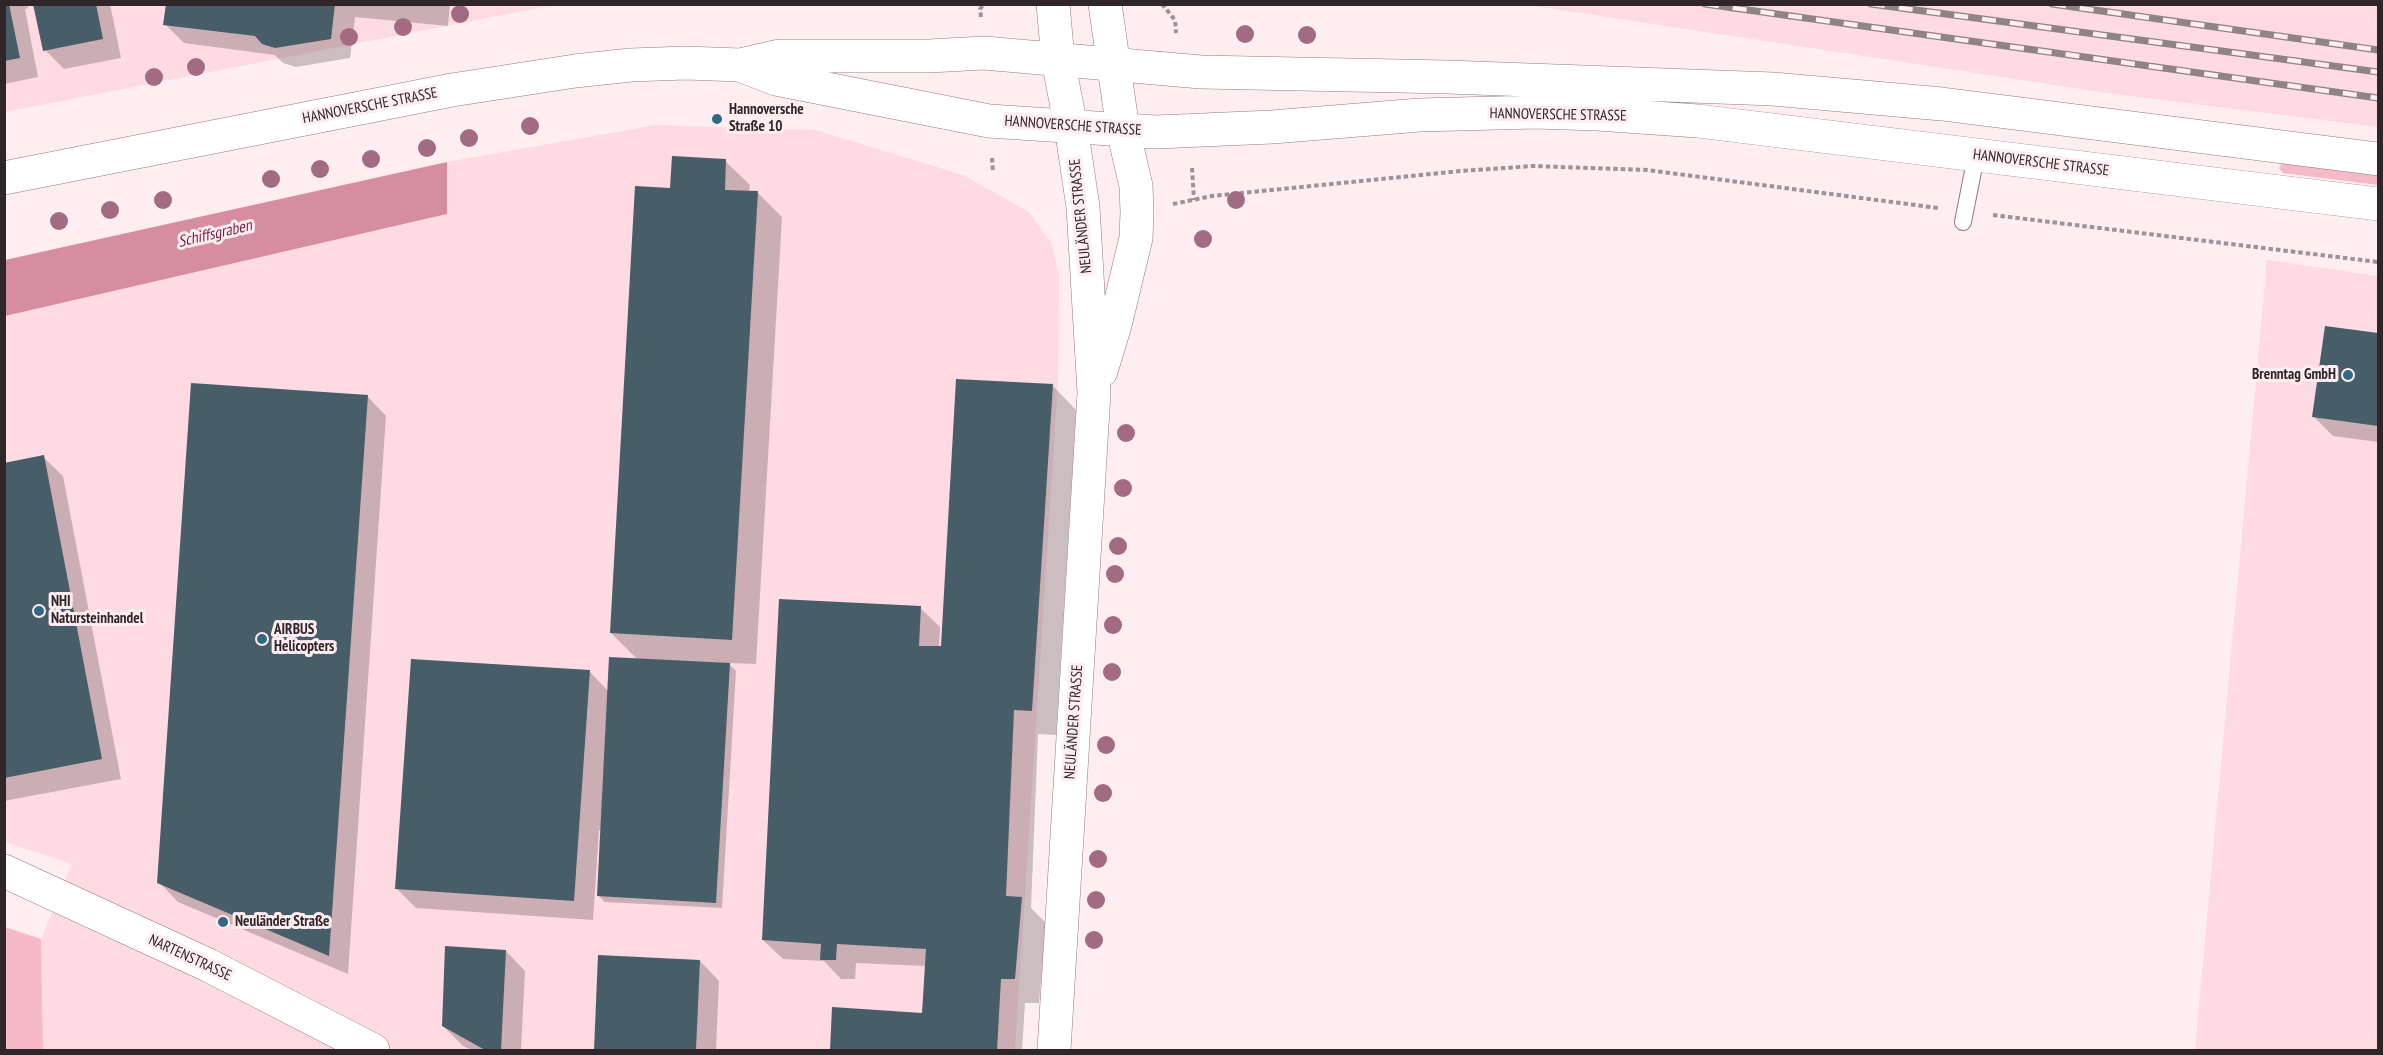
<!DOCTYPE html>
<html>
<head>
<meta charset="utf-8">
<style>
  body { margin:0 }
  #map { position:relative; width:2383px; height:1055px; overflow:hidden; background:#feedf1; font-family:"PT Sans Narrow",sans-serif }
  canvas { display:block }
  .frame { position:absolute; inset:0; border:6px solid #302629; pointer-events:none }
</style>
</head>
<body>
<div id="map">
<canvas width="2383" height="1055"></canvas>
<div class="frame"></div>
</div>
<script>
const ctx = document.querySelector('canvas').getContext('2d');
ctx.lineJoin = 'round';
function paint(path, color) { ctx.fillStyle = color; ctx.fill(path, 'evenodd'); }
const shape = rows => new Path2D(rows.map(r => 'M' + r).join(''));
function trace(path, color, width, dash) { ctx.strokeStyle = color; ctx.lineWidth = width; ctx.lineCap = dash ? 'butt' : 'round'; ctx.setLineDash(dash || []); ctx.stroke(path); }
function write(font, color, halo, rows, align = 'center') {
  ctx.font = font + ' "PT Sans Narrow",sans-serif'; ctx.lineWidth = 6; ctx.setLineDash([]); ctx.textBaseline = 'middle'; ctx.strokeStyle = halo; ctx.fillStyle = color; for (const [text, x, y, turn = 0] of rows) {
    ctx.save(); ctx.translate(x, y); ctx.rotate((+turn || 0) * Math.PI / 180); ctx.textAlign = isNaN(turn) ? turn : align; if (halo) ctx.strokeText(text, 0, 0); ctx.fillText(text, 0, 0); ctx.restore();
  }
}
const built = shape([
  [5,5,554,5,5,112],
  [1528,5,2378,5,2378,127,2114,94],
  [656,125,815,130,963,175,1029,212,1052,244,1059,276,1058,382,1015,1050,43,1050,41,939,72,864,5,842,4,316,447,214,447,162],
  [2267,260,2378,276,2378,1050,2195,1050]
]);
const green = shape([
  [2282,163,2378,169,2378,185,2283,173,2279,168],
  [5,927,41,939,43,1050,5,1050]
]);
const water = shape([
  [447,162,447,214,5,316,5,260]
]);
const shadow = shape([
  [4,4,27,4,28,8,25,9,38,77,4,84],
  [35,4,110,4,121,58,64,69,45,50],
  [167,4,450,4,448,26,355,17,350,58,296,67,283,63,275,55,184,43,165,24],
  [725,161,750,185,749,192,758,193,782,217,756,664,728,663,736,671,722,908,605,902,599,896,602,831,599,830,593,920,416,908,397,889,590,672,609,692,638,660,611,633,672,189],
  [2326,327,2378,334,2378,442,2333,436,2314,417],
  [1052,385,1076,410,1056,735,1038,734,1031,908,1046,923,1039,1003,1025,1003,1022,1050,831,1050,833,1009,924,1014,926,966,856,963,855,979,841,979,824,961,783,959,763,940,920,608,940,627,939,648,941,648],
  [367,396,386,416,348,974,178,902,159,882],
  [43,457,63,476,121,779,4,801,4,464],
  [506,951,525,971,521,1050,472,1050,463,1046,443,1026],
  [599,956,700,961,719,981,716,1050,595,1050]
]);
const building = shape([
  [4,4,9,4,20,58,4,61],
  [33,4,96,4,103,39,43,51],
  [166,4,335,4,331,39,275,48,262,44,255,36,163,25],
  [672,156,726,159,725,190,758,191,732,640,610,633,635,186,670,188],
  [2325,326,2378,333,2378,426,2312,417],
  [956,379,1053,384,1032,711,1014,710,1006,896,1022,897,1015,979,1001,979,997,1050,830,1050,832,1007,922,1013,926,949,837,944,836,960,820,960,821,944,762,940,779,599,921,606,919,646,941,646],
  [191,383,368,395,329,956,157,883],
  [44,455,102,759,4,778,4,463],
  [609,657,730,663,716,903,597,896],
  [411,659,590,670,574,901,395,889],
  [445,946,506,950,501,1050,485,1050,442,1026],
  [598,955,700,960,696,1050,594,1050]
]);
const path = shape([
  [1162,4,1175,20,1176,33],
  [981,17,980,9,984,4],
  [992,158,993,172],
  [1192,168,1194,200],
  [1173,204,1212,196,1460,171,1533,166,1647,170,1938,208],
  [1993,215,2378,262]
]);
const service = shape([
  [1963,222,1976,156]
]);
const tertiary = shape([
  [4,871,208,965,373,1050]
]);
const secondary = shape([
  [1053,4,1058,60,1071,127,1083,207,1094,393,1054,1050],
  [740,65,776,79,989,121,1156,132,1272,127,1420,115,1535,112,1597,114,1698,121,2378,204],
  [4,178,452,90,575,71,631,65,686,63,740,65,779,56,929,56,984,53,1201,72,1448,77,1773,89,1942,104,2378,159],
  [1101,371,1115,325,1136,238,1137,212,1136,186,1123,130,1105,4]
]);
const rail = shape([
  [1705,4,2378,98],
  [1871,4,2378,72],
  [2052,4,2378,50]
]);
const trees = [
  [460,14],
  [403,27],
  [1245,34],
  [1307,35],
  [349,37],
  [196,67],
  [154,77],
  [530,126],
  [469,138],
  [427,148],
  [371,159],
  [320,169],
  [271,179],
  [163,200],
  [1236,200],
  [110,210],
  [59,221],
  [1203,239],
  [1126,433],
  [1123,488],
  [1118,546],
  [1115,574],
  [1113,625],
  [1112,672],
  [1106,745],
  [1103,793],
  [1098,859],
  [1096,900],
  [1094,940]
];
const markers = [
  [717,119,6,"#2e6881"],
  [2348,375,6,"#2e6881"],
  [39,611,6,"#2e6881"],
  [262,639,6,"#2e6881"],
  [223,922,6,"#2e6881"]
];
const streetNames = [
  ["HANNOVERSCHE STRASSE",370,106,-11],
  ["HANNOVERSCHE STRASSE",1558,115,1],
  ["HANNOVERSCHE STRASSE",1073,126,4],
  ["HANNOVERSCHE STRASSE",2041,163,7],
  ["NEULÄNDER STRASSE",1081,216,-96],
  ["NEULÄNDER STRASSE",1074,722,-86],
  ["NARTENSTRASSE",190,958,25]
];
const poiNames = [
  ["Hannoversche",729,110],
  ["Straße 10",729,127],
  ["Brenntag GmbH",2336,375,"right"],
  ["NHI",51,602],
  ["Natursteinhandel",51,619],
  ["AIRBUS",274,630],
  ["Helicopters",274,647],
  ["Neuländer Straße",235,922]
];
const waterNames = [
  ["Schiffsgraben",215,234,-13]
];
paint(built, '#fedae2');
paint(green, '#f6b9c8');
paint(water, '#d68da0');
paint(shadow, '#0003');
paint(building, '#475d67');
trace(service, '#92797f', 18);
trace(tertiary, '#92797f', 34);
trace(secondary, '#92797f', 34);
trace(path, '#9f9195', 4, [4.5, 3]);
trace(service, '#fff', 16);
trace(tertiary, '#fff', 33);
trace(secondary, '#fff', 33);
trace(rail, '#908386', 7);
trace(rail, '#feedf1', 4.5, [14]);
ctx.fillStyle = '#a36b82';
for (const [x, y] of trees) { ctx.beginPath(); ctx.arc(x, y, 9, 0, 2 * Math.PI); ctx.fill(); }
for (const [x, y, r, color] of markers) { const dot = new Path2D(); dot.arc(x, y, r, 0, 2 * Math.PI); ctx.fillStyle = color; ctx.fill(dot); trace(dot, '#feedf1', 2); }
write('15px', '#302629', '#feedf1', streetNames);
write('bold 15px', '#302629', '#feedf1', poiNames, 'left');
write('italic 16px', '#751f3e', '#feedf1', waterNames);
</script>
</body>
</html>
